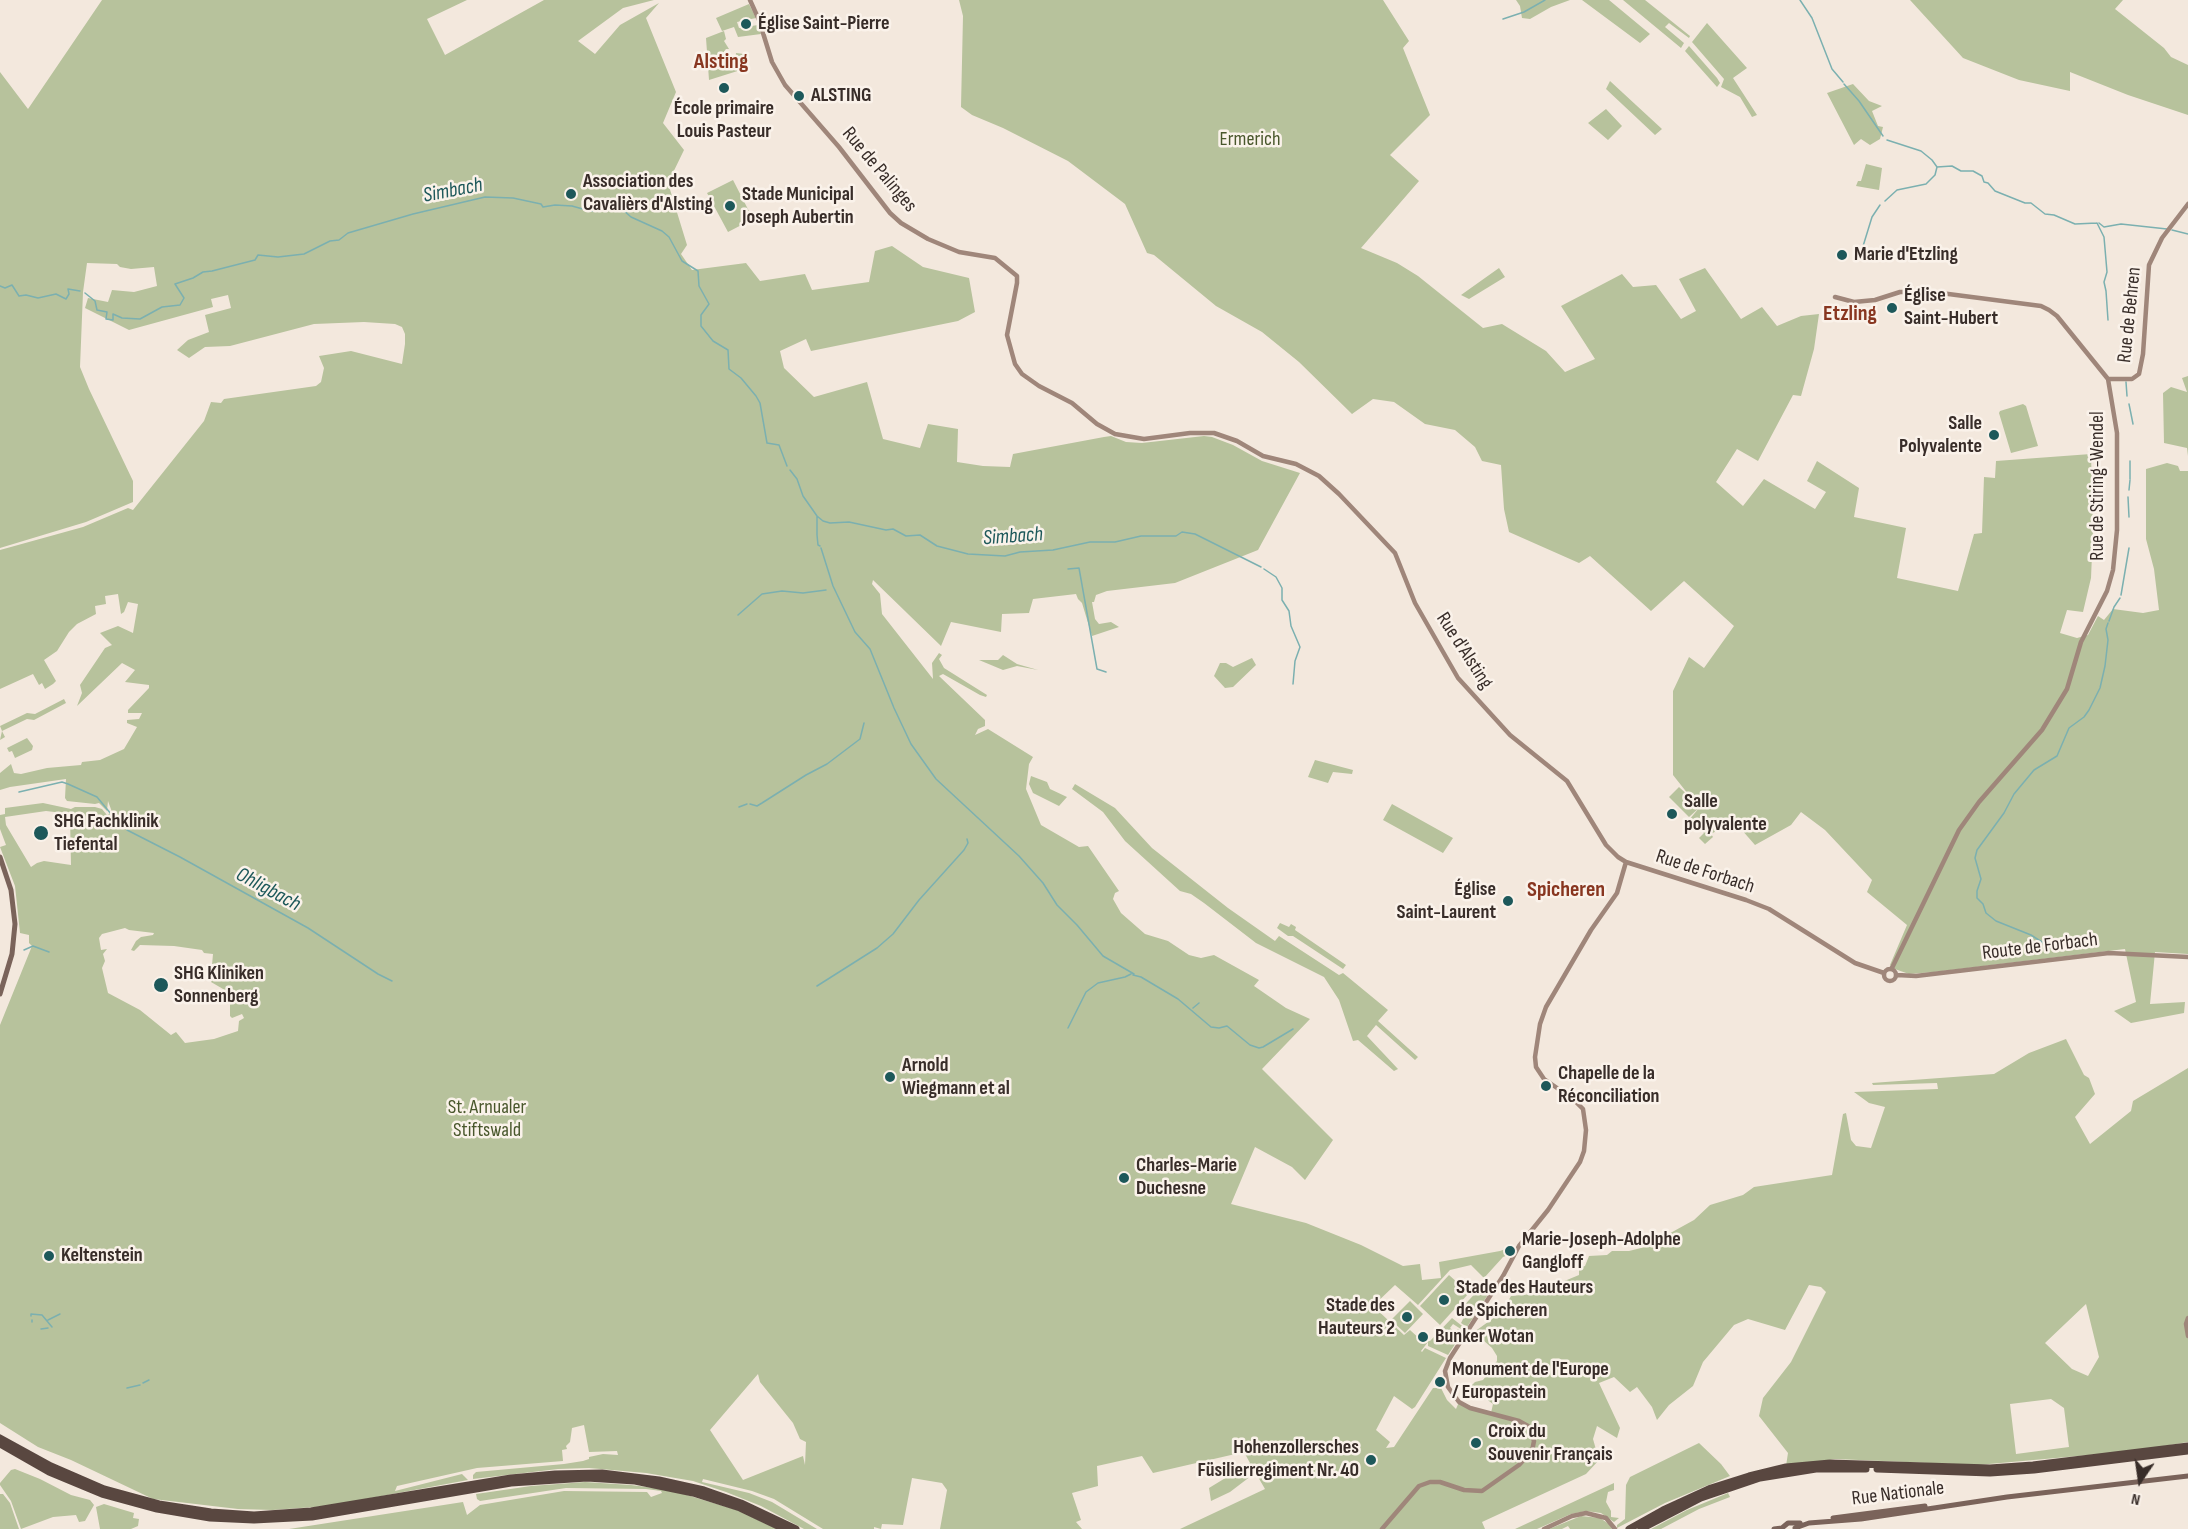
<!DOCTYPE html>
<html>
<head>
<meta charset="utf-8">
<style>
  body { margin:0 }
  #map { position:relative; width:2188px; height:1529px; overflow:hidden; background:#f3e8dd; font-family:"Sofia Sans Condensed",sans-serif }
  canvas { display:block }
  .north { position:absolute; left:2110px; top:1451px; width:60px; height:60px; -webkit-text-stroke:4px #faf2ea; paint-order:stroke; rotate:193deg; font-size:16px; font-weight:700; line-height:24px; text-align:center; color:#382d29 }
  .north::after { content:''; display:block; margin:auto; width:21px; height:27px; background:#382d29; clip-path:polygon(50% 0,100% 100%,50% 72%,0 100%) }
</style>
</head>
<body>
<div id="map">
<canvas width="2188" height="1529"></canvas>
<div class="north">N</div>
</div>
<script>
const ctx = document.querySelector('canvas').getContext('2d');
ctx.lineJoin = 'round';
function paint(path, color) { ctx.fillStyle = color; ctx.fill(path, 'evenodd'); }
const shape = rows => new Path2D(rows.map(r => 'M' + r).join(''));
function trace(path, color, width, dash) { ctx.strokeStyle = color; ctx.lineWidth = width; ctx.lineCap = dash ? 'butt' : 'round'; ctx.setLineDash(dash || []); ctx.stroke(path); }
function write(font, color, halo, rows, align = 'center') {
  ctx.font = font + ' "Sofia Sans Condensed",sans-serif'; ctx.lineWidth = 5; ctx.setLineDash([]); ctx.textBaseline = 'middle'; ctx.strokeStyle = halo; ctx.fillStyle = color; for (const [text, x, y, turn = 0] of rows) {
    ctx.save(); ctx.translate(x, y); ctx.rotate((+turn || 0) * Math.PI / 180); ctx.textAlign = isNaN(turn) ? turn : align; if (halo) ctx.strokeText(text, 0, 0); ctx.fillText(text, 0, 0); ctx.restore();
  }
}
const green = shape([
  [102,0,467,0,427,19,445,55,544,0,654,0,623,8,578,41,595,54,620,25,659,3,646,18,676,92,663,123,684,150,668,183,687,245,681,254,692,270,746,263,760,281,805,274,812,290,869,282,875,251,892,246,923,267,969,278,975,312,958,321,811,351,806,339,780,351,784,368,814,397,867,382,883,439,920,448,928,424,958,429,957,462,983,466,1010,467,1013,454,1104,437,1111,436,1126,442,1142,443,1204,436,1212,437,1233,445,1262,461,1300,473,1258,550,1175,583,1107,591,1096,595,1094,602,1092,602,1095,619,1099,624,1111,622,1119,627,1092,636,1082,603,1078,599,1076,594,1033,599,1029,613,1002,614,1001,632,951,622,941,646,873,580,872,584,880,594,882,614,933,679,932,663,939,653,942,655,939,659,944,668,987,695,986,697,980,695,943,674,939,676,985,720,985,726,978,729,975,735,988,729,1033,757,1029,764,1026,789,1041,825,1079,847,1088,846,1119,891,1115,893,1113,899,1121,913,1145,934,1168,941,1189,955,1201,958,1214,955,1259,980,1254,986,1286,1008,1310,1019,1262,1069,1333,1140,1305,1180,1292,1167,1255,1147,1231,1204,1306,1223,1361,1245,1403,1266,1420,1264,1422,1280,1441,1278,1439,1262,1500,1251,1514,1246,1508,1250,1510,1252,1515,1248,1513,1253,1503,1257,1484,1278,1471,1265,1450,1270,1418,1305,1395,1285,1373,1306,1404,1335,1410,1330,1422,1341,1430,1341,1452,1318,1466,1329,1464,1331,1453,1324,1450,1328,1455,1332,1458,1329,1463,1332,1448,1355,1428,1346,1428,1342,1421,1351,1422,1352,1425,1348,1446,1358,1415,1407,1412,1409,1394,1396,1376,1430,1390,1442,1386,1448,1394,1447,1433,1388,1441,1388,1447,1400,1456,1409,1459,1402,1491,1413,1493,1404,1470,1387,1475,1382,1483,1380,1497,1361,1497,1356,1492,1348,1474,1332,1502,1312,1511,1296,1533,1294,1579,1275,1579,1268,1585,1266,1589,1256,1607,1255,1612,1251,1629,1251,1645,1247,1694,1220,1710,1205,1743,1195,1754,1187,1832,1175,1843,1114,1846,1113,1851,1140,1856,1146,1871,1148,1885,1107,1869,1103,1854,1092,1938,1089,1937,1083,1873,1085,1872,1083,1994,1074,2029,1053,2066,1039,2084,1075,2089,1078,2095,1094,2075,1117,2090,1144,2131,1111,2133,1101,2188,1068,2188,1442,2134,1451,1978,1465,1835,1459,1786,1466,1788,1453,1759,1416,1763,1398,1791,1362,1826,1292,1821,1287,1809,1285,1785,1330,1748,1319,1734,1325,1703,1362,1693,1386,1669,1405,1657,1420,1652,1407,1637,1387,1630,1392,1614,1377,1599,1383,1620,1428,1617,1438,1597,1426,1593,1439,1599,1460,1586,1474,1482,1522,1485,1529,1180,1529,1265,1489,1254,1470,1251,1476,1230,1492,1211,1501,1209,1488,1250,1463,1244,1452,1153,1473,1142,1456,1097,1466,1098,1486,1072,1493,1081,1520,1076,1522,1082,1529,940,1529,947,1490,942,1483,912,1478,903,1525,882,1524,881,1529,874,1527,874,1529,823,1529,774,1499,752,1491,703,1479,702,1482,749,1493,772,1502,817,1529,804,1529,761,1506,726,1492,693,1481,646,1473,589,1468,558,1469,473,1479,473,1475,476,1472,564,1464,583,1461,589,1459,589,1457,603,1454,618,1455,617,1451,589,1452,584,1425,572,1428,570,1442,566,1446,567,1449,562,1450,563,1461,477,1468,397,1486,395,1491,462,1474,468,1480,328,1506,273,1510,238,1509,153,1499,71,1460,38,1447,0,1423,0,1025,32,946,29,943,29,935,20,933,15,886,0,847,6,845,0,829,0,815,5,814,5,808,43,803,71,809,75,807,95,807,102,809,107,815,112,812,108,801,107,811,99,803,95,804,67,801,65,798,66,779,10,787,0,790,0,773,11,764,14,773,21,774,47,768,81,765,82,762,100,760,124,749,137,727,127,723,127,720,139,719,142,713,128,713,128,710,149,688,149,685,125,682,135,670,122,663,77,706,82,693,80,685,105,648,112,645,100,633,118,626,133,633,138,604,128,602,124,612,121,614,118,594,105,596,106,604,95,606,96,614,77,624,69,632,57,651,44,660,56,681,53,684,45,689,42,683,39,685,33,674,0,689,0,550,83,527,128,508,133,510,204,421,211,402,221,403,224,399,316,386,321,382,324,368,319,356,351,351,402,364,405,344,405,334,402,327,395,324,364,322,314,324,230,346,205,347,189,358,177,350,188,340,209,332,205,315,231,308,228,295,211,299,213,307,129,330,85,308,88,298,108,302,112,290,134,292,157,286,154,267,131,269,120,267,117,264,87,263,83,292,80,367,89,389,133,481,133,502,86,522,0,548,0,72,28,109],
  [46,811,63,813,70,817,71,865,44,861,37,863,31,867,6,825,5,817],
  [125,928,129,930,154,933,153,935,141,937,136,941,131,950,134,951,140,945,174,946,202,950,204,953,213,954,212,965,228,972,227,979,212,975,211,982,230,993,230,1016,232,1018,242,1014,244,1018,239,1021,238,1031,214,1039,185,1043,176,1032,171,1035,140,1010,108,993,102,968,105,961,103,954,107,949,101,950,99,938,102,934],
  [2086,1304,2099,1357,2088,1376,2072,1369,2045,1343],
  [758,1374,760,1382,793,1423,800,1439,806,1442,805,1465,803,1456,743,1480,710,1430],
  [2051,1399,2064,1408,2069,1447,2016,1454,2010,1404],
  [959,0,1383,0,1409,41,1403,48,1430,115,1390,155,1419,181,1361,248,1397,263,1418,276,1483,328,1502,324,1546,351,1565,372,1595,359,1561,306,1622,274,1633,287,1656,285,1681,319,1696,311,1679,279,1705,268,1741,319,1762,307,1777,326,1801,316,1819,314,1814,349,1801,396,1793,395,1758,461,1737,449,1716,482,1743,506,1764,479,1815,509,1826,492,1807,481,1817,461,1859,488,1854,517,1906,528,1897,578,1958,591,1974,534,1982,533,1984,477,1995,478,1996,461,2091,454,2093,531,2091,578,2083,612,2067,610,2060,633,2077,638,2088,635,2098,616,2104,620,2113,609,2143,613,2159,610,2154,569,2146,539,2146,469,2167,463,2178,466,2180,471,2188,471,2188,954,2155,952,2150,1004,2185,1002,2184,1013,2131,1023,2114,1011,2136,1002,2125,949,1934,972,1909,974,1892,968,1890,965,1907,925,1867,892,1872,880,1825,830,1801,812,1791,825,1755,845,1734,821,1711,834,1713,837,1705,844,1699,838,1704,833,1689,820,1699,808,1689,817,1669,797,1679,787,1692,799,1673,775,1673,691,1689,657,1704,668,1734,626,1684,581,1651,611,1590,556,1579,563,1509,532,1504,509,1501,465,1482,461,1475,447,1455,430,1425,424,1394,402,1373,399,1352,414,1299,362,1262,332,1216,306,1154,255,1147,253,1125,204,1068,161,1003,128,972,115,961,107,963,16],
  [1516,0,1570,0,1551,7,1530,19,1522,18,1520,6],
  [1582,0,1609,0,1650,34,1640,43],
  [1623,0,1645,0,1690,36,1689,38,1669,23,1665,27,1684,43,1681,48],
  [1910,0,2123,0,2115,9,2164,48,2171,57,2188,65,2188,115,2128,95,2070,72,2070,91,2019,80,1963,58],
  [749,4,756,18,737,22,739,28,758,25,761,34,738,37,734,27,722,31,716,18],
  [1707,23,1747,68,1733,78,1757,115,1752,117,1740,97,1721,87,1724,79,1692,42],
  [724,31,726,39,724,41,729,49,726,49,723,53,735,62,736,53,744,54,748,65,747,68,709,80,706,38],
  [1689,46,1717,78,1720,83,1717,87,1685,51],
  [1610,81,1662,129,1655,135,1606,89],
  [1853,84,1869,101,1882,106,1872,111,1878,126,1883,127,1880,139,1870,145,1861,139,1854,145,1827,93],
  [1606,109,1622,126,1608,140,1588,123],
  [1866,164,1882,168,1879,190,1856,186,1858,181,1861,181],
  [733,180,753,219,728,232,707,193],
  [1499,268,1505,277,1469,299,1461,295],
  [2188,376,2188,456,2187,448,2164,443,2163,393,2171,387,2187,392,2182,378],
  [2023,404,2026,406,2038,446,2011,453,1999,413,2000,411],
  [1003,655,1017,664,1038,670,1017,666,1003,670,979,660,998,660],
  [1252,658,1256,665,1233,687,1225,688,1214,676,1220,663,1226,663,1233,667],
  [64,699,66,703,34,720,27,719,2,731,5,737,0,740,2,731,0,726,27,713,35,714],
  [27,738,33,746,32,750,15,758,12,751,9,752,7,748],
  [1315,760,1353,770,1352,774,1333,772,1328,783,1308,777],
  [1031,776,1047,782,1050,789,1067,797,1059,806,1033,793,1029,784],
  [1075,784,1115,808,1152,848,1228,908,1275,941,1279,936,1339,975,1343,973,1388,1010,1378,1021,1418,1057,1415,1060,1376,1025,1367,1036,1398,1069,1394,1071,1358,1040,1353,1041,1339,1000,1324,977,1256,943,1204,903,1191,894,1180,891,1125,841,1103,812,1072,789],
  [1392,804,1453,838,1443,853,1383,820],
  [1280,923,1289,927,1291,924,1296,927,1295,930,1346,965,1343,969,1293,936,1288,936,1277,928],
  [1449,1275,1469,1293,1440,1325,1420,1306],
  [1482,1286,1489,1293,1467,1327,1461,1323,1464,1317,1457,1313],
  [1410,1301,1423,1314,1405,1333,1391,1320],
  [1699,1443,1721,1464,1730,1476,1665,1503,1617,1528,1617,1525,1625,1519,1626,1485,1630,1477],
  [15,1469,40,1479,71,1495,90,1500,94,1505,85,1521,79,1522,76,1515,53,1517,21,1529,11,1501,0,1485,0,1483,11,1470],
  [585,1482,631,1485,670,1490,737,1510,777,1529,289,1529,463,1502,467,1515,480,1505,564,1491,647,1492,651,1497,662,1493,661,1491,646,1489,566,1488,480,1501,477,1499,476,1494,531,1486],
  [1614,1483,1614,1490,1608,1492,1606,1502,1611,1511,1611,1517,1619,1518,1614,1522,1601,1513,1586,1511,1571,1514,1537,1529,1515,1529],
  [1728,1493,1730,1497,1699,1509,1661,1529,1651,1529,1687,1510],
  [0,1494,3,1494,10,1503,19,1529,0,1529],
  [104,1504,134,1513,133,1518,139,1519,138,1526,131,1529,100,1529,96,1507],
  [1581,1516,1600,1518,1609,1524,1612,1529,1570,1529,1568,1526,1562,1529,1549,1529]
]);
const stream = shape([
  [1800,0,1812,18,1832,69,1843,82],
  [1503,19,1524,12,1545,0],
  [1844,84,1859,101,1883,136],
  [1887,140,1921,151,1932,160,1937,167,1952,166,1961,171,1973,171,1982,176,1984,182,1988,183,1995,191,2025,203,2031,203,2045,214,2054,215,2075,224,2097,223],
  [1885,201,1897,190,1926,184,1935,175,1937,167],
  [2097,223,2104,237,2107,272,2104,282,2106,291,2108,320],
  [2099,223,2104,227,2121,224,2167,229],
  [2172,230,2188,234],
  [1860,256,1872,217,1880,205],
  [0,286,5,288,12,285,19,296,26,295,38,298,56,294,66,299,69,294,68,289,80,291],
  [85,293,95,301,97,310,107,312,106,319,113,320,113,314,122,318,140,319,162,307,180,305,184,298,175,284,193,278,203,272,212,271,255,260,258,255,278,257,304,254,330,241,339,240,348,233,413,214,485,197,513,198,541,204,543,207,555,205,572,206,590,211,594,211,608,200,614,202,631,217,662,231,669,237,682,261,698,271,699,286,709,304,701,315,701,326,713,341,728,350,729,369,741,378,756,396,760,403,767,443,779,445,787,466],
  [2126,382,2127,396],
  [2129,404,2133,424],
  [790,470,797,479,803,496,817,516,823,521,830,523,849,522,886,530,893,529,906,536,920,535,937,546,968,554,1005,556,1020,552,1053,550,1090,542,1115,542,1141,536,1176,536,1182,532,1195,534,1261,567],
  [2130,479,2130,461],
  [2129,490,2130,480],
  [2128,497,2129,517],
  [817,516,817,535,818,545,820,546],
  [821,548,833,586,855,632,870,649,894,708,911,744,936,779,1019,856,1043,883,1057,905,1077,925,1103,956,1134,974,1133,975,1141,977,1178,999,1211,1027,1219,1028,1227,1026,1250,1045,1259,1048,1263,1047,1293,1029],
  [1068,569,1079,568,1097,669,1106,672],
  [1264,569,1276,577,1282,588,1282,600,1289,611,1291,626,1300,647,1295,661,1293,684],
  [2121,595,2129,548],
  [738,615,762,594,782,591,803,593,826,590],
  [2109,621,2114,607,2120,598],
  [19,792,62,782,68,784,97,797,121,826],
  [750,804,757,806,762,803,806,775,827,764,860,739,864,723],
  [739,807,747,804],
  [127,830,180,857,308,928,378,974,392,981],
  [24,950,33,946,49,952],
  [2056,951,2031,935,1996,921,1986,913,1983,904,1977,898,1977,891,1981,879,1975,858,1977,850,2004,813,2014,794,2034,770,2057,756,2069,728,2084,717,2089,710,2100,688,2105,666,2108,640,2106,629,2108,623],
  [817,986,877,948,893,934,919,900,964,850,968,843,967,839],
  [1193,1008,1199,1003],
  [1068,1028,1086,992,1098,983,1125,977,1131,974],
  [31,1316,31,1314,42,1315,52,1327],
  [32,1320,32,1322],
  [48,1320,60,1314],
  [41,1329,48,1328],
  [143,1383,149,1380],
  [127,1388,140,1385]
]);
const secondary = shape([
  [750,0,759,20,772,62,785,85,839,147,890,213,901,223,928,239,959,252,995,258,1017,276,1017,283,1007,335,1015,364,1022,374,1039,386,1072,403,1097,424,1115,434,1144,439,1190,433,1214,433,1237,441,1263,456,1296,464,1319,476,1339,494,1395,553,1415,603,1458,678,1510,735,1567,781,1606,845,1618,857,1626,862,1746,900,1769,909,1855,963,1884,973],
  [1835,297,1854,302,1875,300,1900,292,1933,292,2041,306,2049,310,2057,316,2108,379,2117,433,2117,530,2113,570,2107,591,2081,642,2067,689,2042,730,1979,802,1959,830,1892,968],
  [2108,379,2132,379,2139,374,2143,354,2149,265,2162,238,2188,204],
  '1884 975a6 6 0 1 1 12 0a6 6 0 1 1-12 0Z',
  [1897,975,1916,976,2109,953,2188,957],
  [2188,1318,2186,1324,2188,1336],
  [1382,1529,1419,1486,1430,1482,1440,1482,1464,1490,1482,1491,1519,1465,1532,1451,1534,1441,1528,1426,1519,1421,1470,1408,1459,1402,1448,1387,1445,1371,1450,1358,1503,1276,1519,1246,1548,1210,1580,1162,1584,1151,1586,1130,1583,1109,1573,1099,1544,1079,1536,1067,1535,1057,1540,1024,1546,1007,1591,930,1617,893,1626,862],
  [1544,1529,1572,1516,1586,1513,1606,1518,1615,1529]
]);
const primary = shape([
  [0,857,11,890,15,924,12,954,0,994],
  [1833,1518,1925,1506],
  [1795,1528,1809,1523,1861,1519,2007,1497,2188,1476],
  [1774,1529,1782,1528,1788,1523,1800,1523]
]);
const highway = shape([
  [0,1438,51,1466,104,1489,159,1504,211,1512,254,1515,311,1511,511,1478,555,1474,602,1473,659,1480,704,1490,741,1503,796,1529],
  [0,1444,49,1472,102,1494,157,1509,210,1518,254,1520,312,1517,511,1483,587,1478,635,1481,693,1493,740,1508,784,1529],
  [1877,1469,1990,1473,2034,1470,2188,1451],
  [1629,1529,1663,1510,1711,1488,1749,1476,1786,1467,1830,1463,1990,1468,2033,1465,2188,1446],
  [1641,1529,1701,1498,1760,1478,1816,1469,1866,1469]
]);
const markers = [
  [746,24,6,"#1d585a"],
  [724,88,6,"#1d585a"],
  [799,96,6,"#1d585a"],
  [571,194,6,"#1d585a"],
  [730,206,6,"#1d585a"],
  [1842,255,6,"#1d585a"],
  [1892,308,6,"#1d585a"],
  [1994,435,6,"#1d585a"],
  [1672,814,6,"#1d585a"],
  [41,833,8,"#1d585a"],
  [1508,901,6,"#1d585a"],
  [161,985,8,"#1d585a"],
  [890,1077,6,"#1d585a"],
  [1546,1086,6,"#1d585a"],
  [1124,1178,6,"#1d585a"],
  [1510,1251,6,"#1d585a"],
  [49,1256,6,"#1d585a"],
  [1444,1300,6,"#1d585a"],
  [1407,1317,6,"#1d585a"],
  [1423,1337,6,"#1d585a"],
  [1440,1382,6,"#1d585a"],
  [1476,1443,6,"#1d585a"],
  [1371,1460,6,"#1d585a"]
];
const poiNames = [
  ["Église Saint-Pierre",758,24],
  ["ALSTING",811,96],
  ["École primaire",724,109,"center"],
  ["Louis Pasteur",724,132,"center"],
  ["Association des",583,182],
  ["Cavalièrs d'Alsting",583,205],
  ["Stade Municipal",742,195],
  ["Joseph Aubertin",742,218],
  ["Marie d'Etzling",1854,255],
  ["Église",1904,296],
  ["Saint-Hubert",1904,319],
  ["Salle",1982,424,"right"],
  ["Polyvalente",1982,447,"right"],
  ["Salle",1684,802],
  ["polyvalente",1684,825],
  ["SHG Fachklinik",54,822],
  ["Tiefental",54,845],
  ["Église",1496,890,"right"],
  ["Saint-Laurent",1496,913,"right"],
  ["SHG Kliniken",174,974],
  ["Sonnenberg",174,997],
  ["Arnold",902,1066],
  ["Wiegmann et al",902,1089],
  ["Chapelle de la",1558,1074],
  ["Réconciliation",1558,1097],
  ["Charles-Marie",1136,1166],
  ["Duchesne",1136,1189],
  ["Marie-Joseph-Adolphe",1522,1240],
  ["Gangloff",1522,1263],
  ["Keltenstein",61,1256],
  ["Stade des Hauteurs",1456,1288],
  ["de Spicheren",1456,1311],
  ["Stade des",1395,1306,"right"],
  ["Hauteurs 2",1395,1329,"right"],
  ["Bunker Wotan",1435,1337],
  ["Monument de l'Europe",1452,1370],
  ["/ Europastein",1452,1393],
  ["Croix du",1488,1432],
  ["Souvenir Français",1488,1455],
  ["Hohenzollersches",1359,1448,"right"],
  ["Füsilierregiment Nr. 40",1359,1471,"right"]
];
const parkNames = [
  ["Ermerich",1250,140],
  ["St. Arnualer",487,1108],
  ["Stiftswald",487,1131]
];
const streetNames = [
  ["Rue de Palinges",879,170,50],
  ["Rue de Behren",2130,315,-84],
  ["Rue de Stiring-Wendel",2098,486,-90],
  ["Rue d'Alsting",1464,651,57],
  ["Rue de Forbach",1705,872,18],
  ["Route de Forbach",2040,947,-7],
  ["Rue Nationale",1898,1494,-7]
];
const waterNames = [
  ["Simbach",453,191,-11],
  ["Simbach",1013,537,-4],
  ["Ohligbach",268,890,28]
];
const quarterNames = [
  ["Alsting",721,62],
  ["Etzling",1850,314],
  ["Spicheren",1566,890]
];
paint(green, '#b7c29c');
trace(stream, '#7bb0b0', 1.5);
trace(secondary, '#9f867a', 4.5);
trace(primary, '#7a635a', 5);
trace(highway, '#594740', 7);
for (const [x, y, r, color] of markers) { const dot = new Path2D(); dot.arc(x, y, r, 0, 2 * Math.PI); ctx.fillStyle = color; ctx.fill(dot); trace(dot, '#faf2ea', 2); }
write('bold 20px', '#382d29', '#faf2ea', poiNames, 'left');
write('20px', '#49572c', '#faf2ea', parkNames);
write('20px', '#382d29', '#faf2ea', streetNames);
write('italic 21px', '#1d585a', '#faf2ea', waterNames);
write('bold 22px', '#883620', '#faf2ea', quarterNames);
</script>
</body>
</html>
